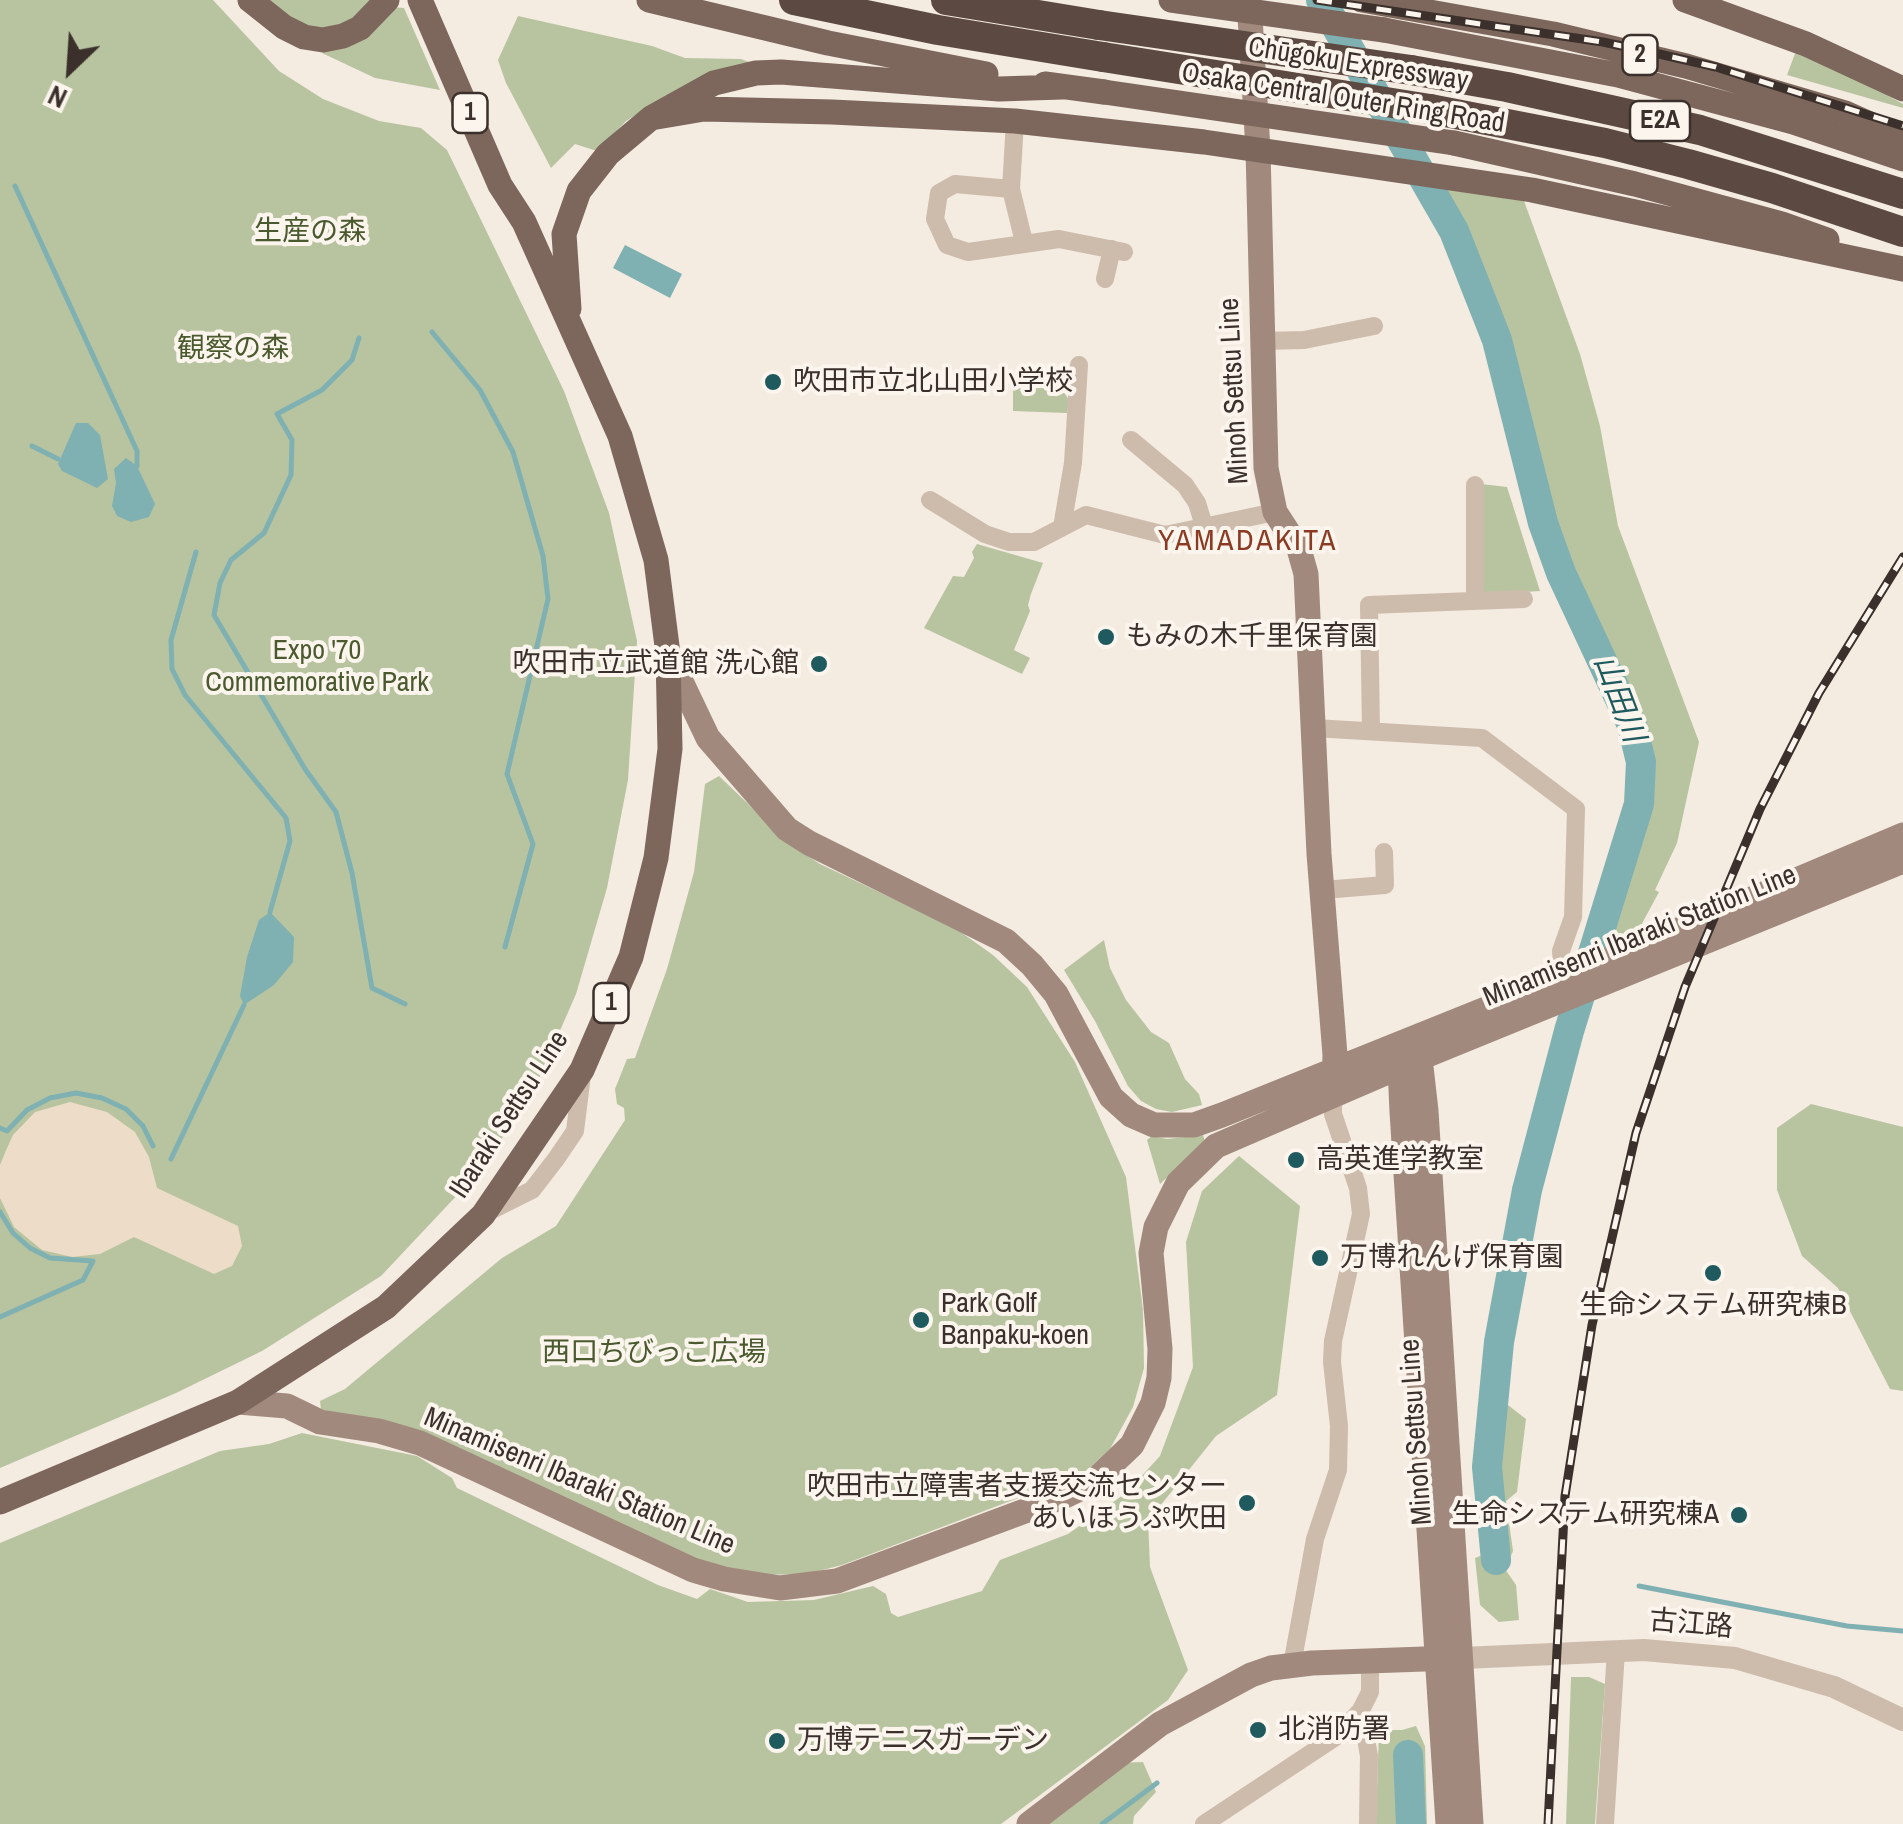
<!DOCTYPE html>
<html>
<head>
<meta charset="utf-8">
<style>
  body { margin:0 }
  #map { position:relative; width:1903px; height:1824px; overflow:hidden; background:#f4ebe1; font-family:"Archivo Narrow",sans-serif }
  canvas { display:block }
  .north { position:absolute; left:20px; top:20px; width:100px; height:100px; -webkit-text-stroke:8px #fbf5ee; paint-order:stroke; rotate:205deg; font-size:28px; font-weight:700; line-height:40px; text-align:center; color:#3b302b }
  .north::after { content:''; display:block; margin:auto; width:35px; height:45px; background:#3b302b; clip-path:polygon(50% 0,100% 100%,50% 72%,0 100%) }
</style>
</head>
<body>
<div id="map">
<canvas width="1903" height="1824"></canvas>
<div class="north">N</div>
</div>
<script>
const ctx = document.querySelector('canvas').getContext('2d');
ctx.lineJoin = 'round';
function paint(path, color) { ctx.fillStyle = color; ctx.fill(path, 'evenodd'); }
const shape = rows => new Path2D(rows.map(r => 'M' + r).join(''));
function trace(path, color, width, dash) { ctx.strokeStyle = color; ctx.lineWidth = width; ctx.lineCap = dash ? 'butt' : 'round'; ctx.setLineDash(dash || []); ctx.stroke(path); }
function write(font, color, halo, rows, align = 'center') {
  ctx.font = font + ' "Archivo Narrow","Noto Sans JP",sans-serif'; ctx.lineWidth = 8; ctx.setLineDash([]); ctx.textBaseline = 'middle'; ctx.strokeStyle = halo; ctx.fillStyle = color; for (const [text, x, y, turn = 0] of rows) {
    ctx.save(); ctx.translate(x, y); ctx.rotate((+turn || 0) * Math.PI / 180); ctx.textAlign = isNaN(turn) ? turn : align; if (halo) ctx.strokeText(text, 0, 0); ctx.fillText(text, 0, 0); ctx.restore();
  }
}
const green = shape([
  [0,0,213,0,279,71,323,99,379,121,421,128,447,150,564,391,609,513,637,641,628,780,607,888,576,994,530,1099,477,1174,381,1276,262,1351,176,1393,0,1468],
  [263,0,374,0,358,18,326,30,308,27],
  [391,7,404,8,440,90,375,78,322,53],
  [518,16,652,46,685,58,741,59,754,64,698,78,626,121,597,151,575,144,551,168,506,83,498,60],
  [1796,51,1860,80,1903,104,1903,108,1787,75],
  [1441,187,1524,201,1580,354,1600,426,1618,526,1699,742,1677,843,1655,890,1659,892,1639,929,1606,940,1645,806,1649,775,1647,748,1640,725,1564,553,1552,521,1512,358,1472,252],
  [1013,386,1061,388,1069,400,1067,413,1013,411],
  [1481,484,1507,487,1540,591,1479,595],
  [977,544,1043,563,1031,594,1028,605,1030,611,1014,650,1030,658,1022,674,924,628,953,576,964,577,974,558,972,552],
  [719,776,791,845,820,864,955,928,993,955,1027,987,1075,1062,1126,1177,1143,1310,1144,1368,1133,1407,1110,1449,1084,1473,842,1565,807,1574,758,1575,705,1563,321,1409,320,1401,345,1389,502,1258,556,1226,625,1120,624,1108,617,1104,615,1089,627,1059,635,1058,667,969,694,872,705,784],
  [1104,940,1110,968,1126,1000,1151,1032,1169,1043,1185,1079,1199,1094,1202,1105,1172,1112,1156,1109,1141,1101,1128,1086,1095,1021,1064,970],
  [1811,1104,1903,1127,1903,1391,1890,1389,1838,1288,1802,1256,1777,1190,1777,1128],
  [1203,1135,1205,1142,1160,1184,1147,1140,1152,1136,1167,1139],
  [1239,1156,1300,1206,1277,1395,1216,1436,1148,1521,1150,1567,1188,1670,1168,1700,1001,1824,0,1824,0,1543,220,1451,269,1444,302,1433,417,1456,452,1478,457,1488,658,1585,697,1599,710,1589,748,1602,814,1600,873,1586,886,1594,891,1613,898,1617,982,1591,1000,1560,1068,1534,1126,1493,1160,1456,1193,1367,1186,1242,1202,1191],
  [1504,1402,1526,1419,1517,1492,1506,1501,1513,1551,1505,1569,1516,1585,1519,1620,1499,1622,1480,1605,1475,1558,1490,1552,1495,1469,1484,1413],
  [1571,1677,1589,1677,1605,1684,1595,1824,1566,1824],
  [1416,1726,1425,1746,1427,1824,1376,1824,1379,1730,1402,1730],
  [1143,1762,1156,1792,1134,1816,1133,1824,1042,1824,1119,1763]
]);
const plaza = shape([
  [70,1102,107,1112,135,1132,149,1157,157,1188,238,1226,242,1246,232,1266,214,1274,134,1237,100,1254,72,1257,42,1250,14,1227,0,1198,0,1165,7,1148,13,1135,35,1112]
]);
const water = shape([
  [625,245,682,274,670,298,613,268],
  [76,423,88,423,100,435,108,479,97,488,62,471,58,464],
  [126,458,137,466,155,504,149,517,131,522,117,516,112,506,116,483,114,469],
  [270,912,294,937,293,962,274,985,244,1005,240,996,247,957,259,920]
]);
const stream = shape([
  [15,186,137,451,137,466],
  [432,332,480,390,513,452,543,556,548,599,507,774,533,844,505,947],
  [359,338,352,360,322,390,277,414,292,440,291,475,264,533,231,560,220,583,214,615,305,769,336,812,352,873,372,988,405,1004],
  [32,446,58,459],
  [196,552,171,640,172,669,185,695,286,818,290,841,270,912],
  [0,1128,7,1131,27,1110,50,1098,76,1093,102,1098,126,1109,143,1126,153,1146],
  [171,1159,244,1005],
  [0,1212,13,1233,30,1248,50,1258,93,1261,83,1280,0,1317],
  [1639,1586,1847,1626,1903,1631],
  [1102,1824,1157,1783]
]);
const river = shape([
  [1321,0,1454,231,1497,340,1543,523,1561,573,1632,725,1641,762,1639,804,1569,1031,1527,1190,1499,1342,1487,1467,1496,1560],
  [1408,1755,1411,1824]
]);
const minor = shape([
  [1015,121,1011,189,1024,242],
  [1011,189,955,184,939,193,935,219,947,245,968,252,1059,239,1124,252],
  [1105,279,1112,249],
  [1262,341,1304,340,1374,326],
  [1131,440,1185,485,1197,503,1205,529],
  [1475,485,1475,601],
  [930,500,985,534,1009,542,1034,542,1086,515,1165,535,1275,512],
  [1062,527,1073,463,1079,365],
  [1314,728,1482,738,1576,809,1573,917,1561,951,1562,964,1555,987],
  [1371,731,1369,605,1524,599],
  [1323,890,1385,885,1384,852],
  [488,1212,532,1190,556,1159,575,1131,582,1075],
  [1292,1665,1315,1539,1338,1470,1339,1426,1332,1362,1333,1341,1361,1214,1358,1188,1333,1114,1333,1095],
  [1361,1710,1369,1756,1368,1824],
  [1204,1824,1337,1736,1361,1710,1370,1692,1370,1662],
  [1605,1824,1616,1651]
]);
const tertiary = shape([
  [1462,1658,1644,1650,1735,1658,1834,1687,1903,1720]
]);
const secondary = shape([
  [1249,0,1258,150,1266,468,1275,512,1299,549,1306,574,1319,854,1335,1055,1334,1084],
  [668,654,708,738,787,829,809,843,1006,941,1032,965,1056,994,1111,1097,1131,1115,1154,1125,1194,1125,1222,1115,1600,963,1903,835],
  [1410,1045,1420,1058,1426,1111,1471,1824],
  [1403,1055,1400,1067,1402,1112,1448,1824],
  [238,1402,287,1406,320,1422,379,1431,420,1443,693,1570,724,1579,780,1588,837,1581,1065,1496,1092,1483,1132,1445,1153,1403,1159,1378,1160,1349,1151,1253,1156,1227,1178,1183,1216,1146,1420,1058,1903,861],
  [1029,1824,1160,1724,1251,1675,1271,1668,1312,1663,1452,1658]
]);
const primary = shape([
  [250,0,284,27,304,37,323,40,343,36,360,28,387,0],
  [649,0,828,43,986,74],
  [1362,0,1553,34,1686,66,1845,113,1903,139],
  [1685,0,1806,44,1903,89],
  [1384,30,1618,75,1793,122,1903,159],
  [1045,84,1104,92],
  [651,118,704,109,832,112,1015,121,1204,142,1532,190,1903,269],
  [1454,143,1635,184,1782,224,1827,240],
  [569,309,564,234,579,191,608,154,651,118,714,83,756,73,781,72,999,89,1062,87],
  [0,1502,238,1402,386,1307,483,1215,582,1070,631,957,656,858,670,749,668,654,656,560,620,436,524,222,500,185,420,0]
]);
const motorway = shape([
  [794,0,938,30,1103,57],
  [946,0,1099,25],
  [1411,70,1507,87,1700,130,1903,194],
  [1430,109,1605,143,1688,164,1772,188,1903,232]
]);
const rail = shape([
  [1317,0,1603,42,1659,54,1716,67,1903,126],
  [1548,1824,1565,1496,1592,1325,1636,1133,1685,987,1760,809,1819,693,1903,557]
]);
const primaryBridge = shape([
  [1171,0,1384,30],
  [1104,92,1454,143]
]);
const motorwayBridge = shape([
  [1099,25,1411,70],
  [1103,57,1430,109]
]);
const markers = [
  [773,382,10,"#1f5a5e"],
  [1106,637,10,"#1f5a5e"],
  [819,664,10,"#1f5a5e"],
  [1296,1160,10,"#1f5a5e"],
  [1320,1258,10,"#1f5a5e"],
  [1713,1273,10,"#1f5a5e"],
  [921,1320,10,"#1f5a5e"],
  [1247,1503,10,"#1f5a5e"],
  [1739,1515,10,"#1f5a5e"],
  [1258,1730,10,"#1f5a5e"],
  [777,1741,10,"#1f5a5e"]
];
const shields = [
  [1640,55,35],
  [470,113,35],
  [1660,121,60],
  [611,1003,35]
];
const shieldNames = [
  ["2",1640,55],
  ["1",470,113],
  ["E2A",1660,121],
  ["1",611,1003]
];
const streetNames = [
  ["Chūgoku Expressway",1358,65,9],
  ["Osaka Central Outer Ring Road",1343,99,9],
  ["Minoh Settsu Line",1235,391,-93],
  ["Minamisenri Ibaraki Station Line",1640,937,-22],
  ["Ibaraki Settsu Line",510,1115,-57],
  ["Minoh Settsu Line",1417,1432,-94],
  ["Minamisenri Ibaraki Station Line",579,1482,23],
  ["古江路",1691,1625,5]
];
const parkNames = [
  ["生産の森",310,232],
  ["観察の森",233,349],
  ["Expo '70",317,651],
  ["Commemorative Park",317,683],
  ["西口ちびっこ広場",654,1353]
];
const poiNames = [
  ["吹田市立北山田小学校",793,382],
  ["もみの木千里保育園",1126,637],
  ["吹田市立武道館 洗心館",799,664,"right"],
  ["高英進学教室",1316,1160],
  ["万博れんげ保育園",1340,1258],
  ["Park Golf",941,1304],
  ["Banpaku-koen",941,1336],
  ["生命システム研究棟B",1713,1306,"center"],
  ["吹田市立障害者支援交流センター",1227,1487,"right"],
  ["あいほうぷ吹田",1227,1519,"right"],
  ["生命システム研究棟A",1719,1515,"right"],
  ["北消防署",1278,1730],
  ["万博テニスガーデン",797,1741]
];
const neighbourhoodNames = [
  ["YAMADAKITA",1248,542]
];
const waterNames = [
  ["山田川",1618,699,69]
];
paint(green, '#b8c4a0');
paint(plaza, '#ecdcc8');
paint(water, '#7fb0b2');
trace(stream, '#7fb0b2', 5);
trace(river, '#7fb0b2', 30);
trace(minor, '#cdbbac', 18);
trace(tertiary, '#cdbbac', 22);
trace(secondary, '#a18a7d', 25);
trace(primary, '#7d675c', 25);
trace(motorway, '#5c4a42', 30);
trace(rail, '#3b302b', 9);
trace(rail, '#fbf5ee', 5, [15]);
trace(primaryBridge, '#7d675c', 25);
trace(motorwayBridge, '#5c4a42', 30);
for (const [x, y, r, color] of markers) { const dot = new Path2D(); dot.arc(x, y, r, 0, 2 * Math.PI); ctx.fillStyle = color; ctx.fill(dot); trace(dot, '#fbf5ee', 4); }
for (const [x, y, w] of shields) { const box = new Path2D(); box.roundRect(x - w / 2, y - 20, w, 40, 8); ctx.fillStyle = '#fbf5ee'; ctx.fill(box); trace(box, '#3b302b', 2.5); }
write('bold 25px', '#3b302b', null, shieldNames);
write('28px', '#3b302b', '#fbf5ee', streetNames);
write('28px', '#4a5a2e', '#fbf5ee', parkNames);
write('28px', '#3b302b', '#fbf5ee', poiNames, 'left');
ctx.letterSpacing = '2.5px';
write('30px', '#8c3b22', '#fbf5ee', neighbourhoodNames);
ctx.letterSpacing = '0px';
write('italic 30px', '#1f5a5e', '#fbf5ee', waterNames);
</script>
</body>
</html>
